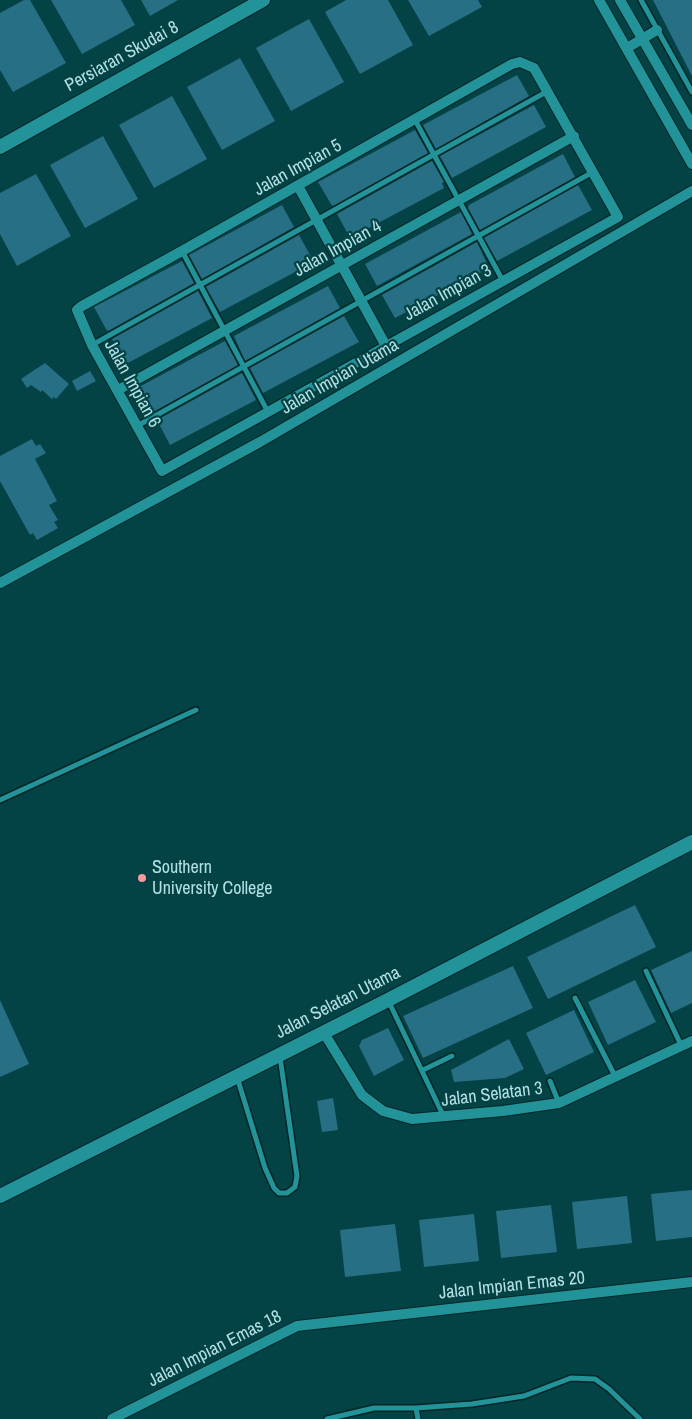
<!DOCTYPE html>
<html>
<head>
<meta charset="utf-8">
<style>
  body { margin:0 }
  canvas { display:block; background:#034245 }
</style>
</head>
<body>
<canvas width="692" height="1419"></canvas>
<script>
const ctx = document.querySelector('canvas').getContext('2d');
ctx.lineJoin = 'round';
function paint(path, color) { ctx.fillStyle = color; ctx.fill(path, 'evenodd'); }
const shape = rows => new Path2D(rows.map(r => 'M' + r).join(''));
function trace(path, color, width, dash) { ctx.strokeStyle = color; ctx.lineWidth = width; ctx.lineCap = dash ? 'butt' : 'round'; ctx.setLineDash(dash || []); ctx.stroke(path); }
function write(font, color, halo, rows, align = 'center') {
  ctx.font = font + ' "Archivo Narrow",sans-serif'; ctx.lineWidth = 4.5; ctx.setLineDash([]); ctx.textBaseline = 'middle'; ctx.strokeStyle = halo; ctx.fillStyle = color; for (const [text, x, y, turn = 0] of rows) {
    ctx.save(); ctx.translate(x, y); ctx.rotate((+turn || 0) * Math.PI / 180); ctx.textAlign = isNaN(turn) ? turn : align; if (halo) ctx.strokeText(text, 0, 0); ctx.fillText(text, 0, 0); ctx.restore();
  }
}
const building = shape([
  [24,0,30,0,66,63,13,92,0,70,0,13],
  [51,0,121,0,135,25,82,54],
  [141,0,178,0,150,16],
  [346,0,388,0,413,45,360,74,325,12],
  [408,0,478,0,482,7,429,36],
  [653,0,692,0,692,76],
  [309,19,344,82,291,111,256,48],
  [240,58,275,121,222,150,187,87],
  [517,75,529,96,436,149,423,125],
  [172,96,207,159,154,188,119,125],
  [534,105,546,127,452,178,440,156],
  [415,130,428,153,333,206,331,204,318,182],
  [103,136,138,199,85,228,50,165],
  [563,154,575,177,480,230,468,208,469,205],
  [432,161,444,182,442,183,444,188,350,238,337,214],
  [36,174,71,236,17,266,0,234,0,193],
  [578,185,592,210,497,261,484,238],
  [282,205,294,227,202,279,189,255],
  [461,212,472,234,377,286,365,264],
  [299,235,314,262,220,312,206,287],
  [477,242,489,268,395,318,382,295],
  [182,261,194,283,108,331,106,329,94,307],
  [328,286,340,308,245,361,234,336],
  [198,291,212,318,126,364,112,339],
  [344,316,359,342,263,393,250,368],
  [225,341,238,365,153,412,139,387],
  [45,363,69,384,56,399,54,397,52,399,42,390,41,392,31,385,27,388,21,379],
  [90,371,96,381,77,391,72,381],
  [242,373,256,400,170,445,157,420],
  [32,439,36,446,40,444,46,453,35,459,57,501,49,505,58,520,54,522,58,528,37,540,33,533,30,535,0,481,0,456],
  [635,905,656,947,548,999,527,957],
  [692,951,692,1003,671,1013,651,970],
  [513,966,533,1008,423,1058,403,1016],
  [635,980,656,1022,608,1045,588,1002],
  [0,1000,29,1064,0,1077],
  [574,1010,594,1052,546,1075,526,1033],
  [388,1028,404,1060,374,1076,359,1046,362,1040],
  [509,1039,524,1069,505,1078,454,1082,451,1070],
  [333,1098,338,1130,322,1132,317,1101],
  [692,1190,692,1237,656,1241,651,1194],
  [627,1196,632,1243,577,1249,572,1202],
  [551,1205,557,1252,501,1258,496,1211],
  [474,1214,479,1261,424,1267,419,1220],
  [395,1224,401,1271,345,1277,340,1230]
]);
const lane = shape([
  [641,0,692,92],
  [415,120,503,281],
  [182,251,268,412],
  [92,345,548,91],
  [137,426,593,172],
  [0,800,196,710],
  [646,971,681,1045],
  [575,998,616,1078],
  [388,1000,444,1117],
  [423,1070,452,1056],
  [237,1077,265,1168,274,1188,279,1193,287,1193,295,1187,297,1176,280,1057],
  [550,1081,559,1103],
  [416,1408,472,1404,524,1396,571,1378,595,1379,609,1389,640,1419],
  [327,1419,374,1408,416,1408,418,1419]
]);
const street = shape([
  [599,0,692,164],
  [620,0,692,125],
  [627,48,657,30],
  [520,62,534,68,618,217,162,471,92,345,77,310,82,306,182,251,512,64,520,62],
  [298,186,386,346],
  [118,390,574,136],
  [0,583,260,442,692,191],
  [324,1033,362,1095,383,1111,412,1119,503,1111,559,1103,692,1041],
  [112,1419,297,1326,692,1282]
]);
const secondary = shape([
  [0,147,263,0],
  [0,1196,388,1000,692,842]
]);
const markers = [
  [142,878,5,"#f59b9b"]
];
const streetNames = [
  ["Persiaran Skudai 8",122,57,-29],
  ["Jalan Impian 5",298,168,-29],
  ["Jalan Impian 4",338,249,-29],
  ["Jalan Impian 3",448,293,-29],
  ["Jalan Impian Utama",340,377,-30],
  ["Jalan Impian 6",132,384,61],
  ["Jalan Selatan Utama",338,1003,-27],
  ["Jalan Selatan 3",492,1095,-7],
  ["Jalan Impian Emas 20",512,1286,-6],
  ["Jalan Impian Emas 18",215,1349,-27]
];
const poiNames = [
  ["Southern",152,868],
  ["University College",152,889]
];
paint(building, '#276f84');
trace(lane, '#042627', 8);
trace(street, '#042627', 12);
trace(secondary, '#042627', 16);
trace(lane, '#229398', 5);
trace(street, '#229398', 10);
trace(secondary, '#229398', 14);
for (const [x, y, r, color] of markers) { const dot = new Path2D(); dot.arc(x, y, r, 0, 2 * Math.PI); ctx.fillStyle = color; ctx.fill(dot); trace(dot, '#034245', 2); }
write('18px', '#b2e0e2', '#034245', streetNames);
write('18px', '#b2e0e2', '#034245', poiNames, 'left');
</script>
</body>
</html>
